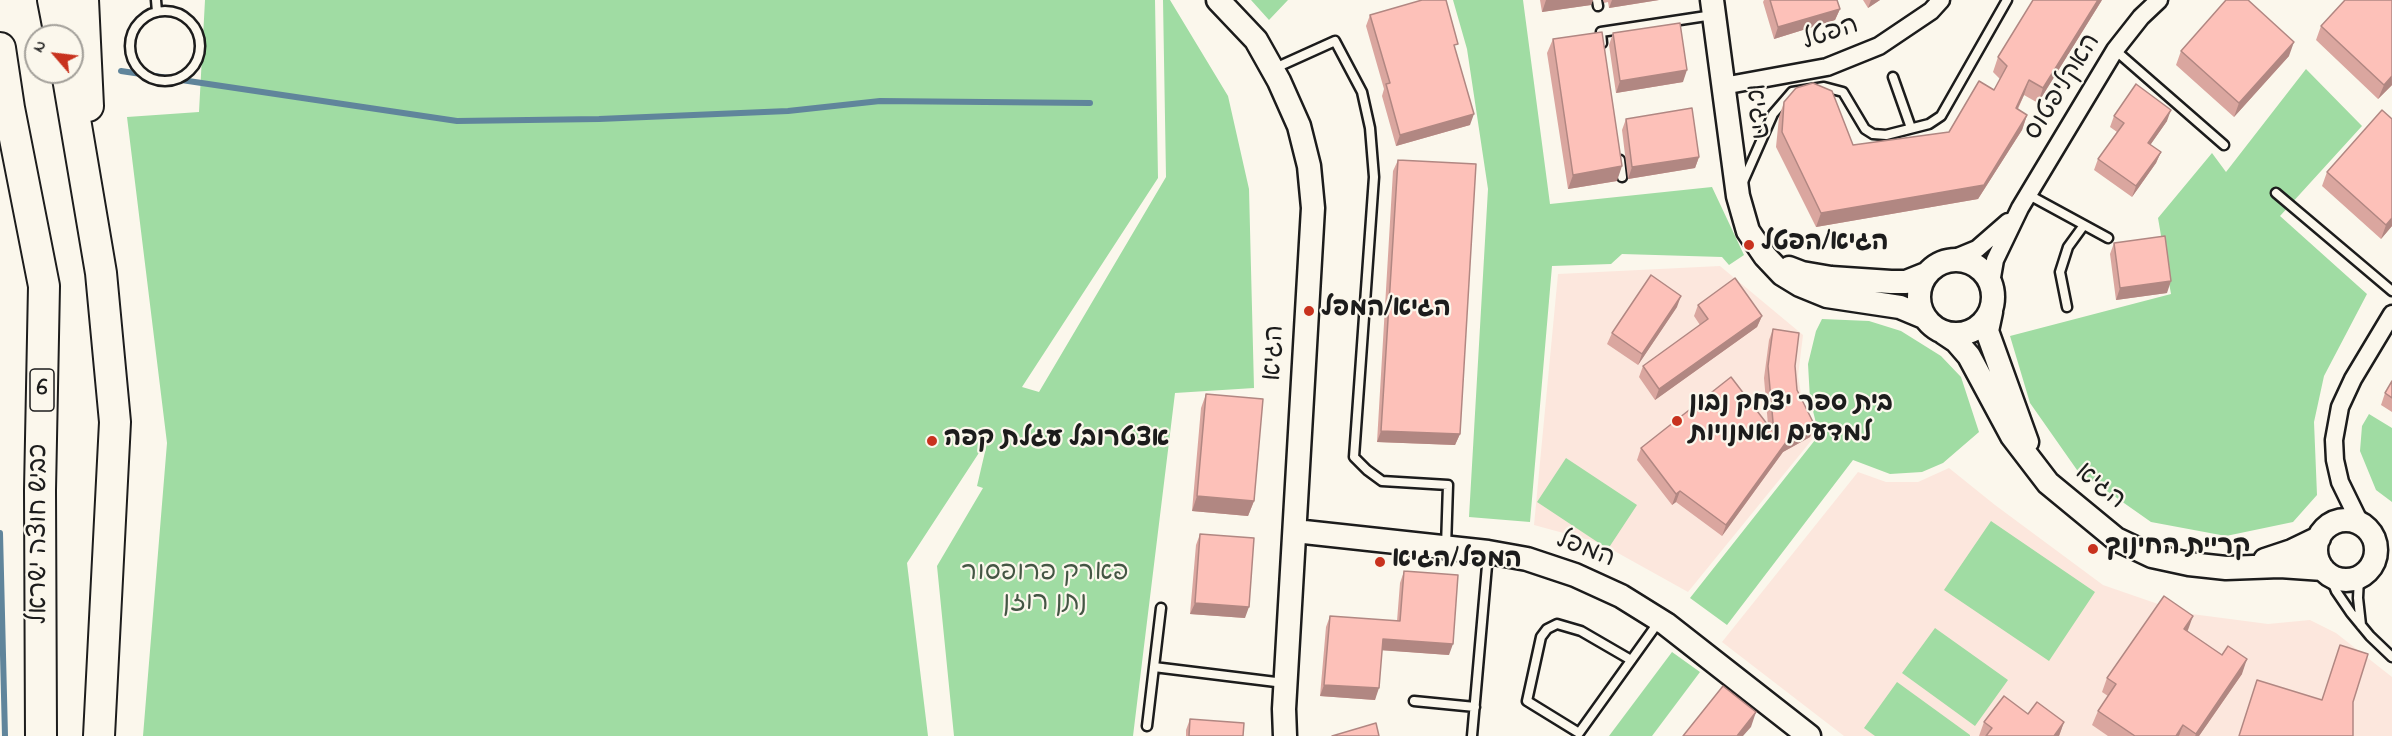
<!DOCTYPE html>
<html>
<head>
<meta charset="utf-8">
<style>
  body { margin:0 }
  #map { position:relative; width:2392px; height:736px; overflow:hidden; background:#fbf7ec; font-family:"Indie Flower",sans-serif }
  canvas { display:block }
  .north { position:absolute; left:24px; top:24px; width:60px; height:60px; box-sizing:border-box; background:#fbf7ec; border:2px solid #a29f99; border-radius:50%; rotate:298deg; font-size:16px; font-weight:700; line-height:24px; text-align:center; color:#1c1c1c }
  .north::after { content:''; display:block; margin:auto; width:21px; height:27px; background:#c8321e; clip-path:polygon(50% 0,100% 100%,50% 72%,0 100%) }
</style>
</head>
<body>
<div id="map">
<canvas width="2392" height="736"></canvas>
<div class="north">N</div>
</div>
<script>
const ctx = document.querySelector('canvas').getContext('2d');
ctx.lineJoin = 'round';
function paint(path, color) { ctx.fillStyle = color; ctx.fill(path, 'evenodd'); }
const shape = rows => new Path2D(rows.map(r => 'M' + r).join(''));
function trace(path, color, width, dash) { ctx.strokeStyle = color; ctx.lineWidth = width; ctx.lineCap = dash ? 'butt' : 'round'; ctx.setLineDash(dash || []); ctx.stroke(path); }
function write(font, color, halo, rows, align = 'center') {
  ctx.font = font + ' "Indie Flower","Playpen Sans Hebrew",sans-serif'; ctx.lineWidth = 4.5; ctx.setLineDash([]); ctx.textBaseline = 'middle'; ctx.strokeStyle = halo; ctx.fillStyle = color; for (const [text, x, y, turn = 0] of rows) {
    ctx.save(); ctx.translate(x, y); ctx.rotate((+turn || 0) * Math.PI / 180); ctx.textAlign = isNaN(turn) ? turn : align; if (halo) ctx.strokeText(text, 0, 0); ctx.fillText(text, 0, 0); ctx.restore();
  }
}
const built = shape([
  [1720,266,1803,335,1798,376,1803,405,1815,436,1688,592,1600,543,1534,525,1558,274],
  [1949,468,1995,505,2103,585,2184,613,2268,624,2310,620,2336,633,2392,677,2392,736,1844,736,1722,642,1858,472,1886,482,1918,482]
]);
const green = shape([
  [205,0,1155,0,1158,178,1022,387,1039,392,1166,177,1163,0,1170,0,1228,96,1249,189,1254,388,1175,393,1133,736,954,736,937,566,983,488,977,486,988,439,907,563,928,736,143,736,167,443,127,117,199,112],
  [1251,0,1288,0,1269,20],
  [1453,0,1523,0,1550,204,1712,187,1744,255,1729,265,1722,257,1622,254,1611,264,1552,266,1530,522,1469,517,1488,189,1467,49],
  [2306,69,2362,126,2280,216,2367,294,2324,376,2314,422,2317,495,2293,522,2226,536,2151,522,2077,470,2030,403,2010,336,2171,294,2158,218,2212,153,2226,172],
  [1822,319,1869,321,1901,331,1941,356,1961,377,1979,432,1943,463,1922,472,1890,474,1853,460,1727,625,1690,598,1819,435,1810,399,1808,364,1816,331],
  [2369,414,2392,428,2392,502,2376,490,2360,451,2362,426],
  [1566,458,1637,505,1608,549,1537,502],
  [1991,521,2095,592,2049,661,1944,590],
  [1935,628,2008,680,1975,726,1902,673],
  [1672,652,1700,672,1652,736,1609,736],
  [1897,682,1970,735,1970,736,1875,736,1864,728]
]);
const stream = shape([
  [121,71,457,121,599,119,788,111,880,101,1090,103],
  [0,533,5,736]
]);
const lane = shape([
  [156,0,157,12],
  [1597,0,1598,6],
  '130 46a35 35 0 1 1 70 0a35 35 0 1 1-70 0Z',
  [1602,43,1601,32,1713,15],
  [2115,50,2224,145],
  [1273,69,1335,41,1362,92,1370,128,1374,177,1354,457,1367,470,1382,481,1448,485,1446,547],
  [1893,77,1911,128],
  [1620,160,1622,177],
  [1743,182,1773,114,1792,92,1824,87,1843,92,1865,129,1873,134,1886,135,1929,124,1941,116,2007,0],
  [2276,193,2392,291],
  [2029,195,2108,238],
  [2067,307,2060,272,2068,247,2084,225],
  [2330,576,2336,591,2351,613,2370,636,2392,657],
  [2359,577,2358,598,2361,625],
  [1631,660,1581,631,1557,624,1547,629,1541,637,1527,701,1579,733,1660,620],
  [1154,667,1284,683],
  [1414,701,1475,707],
  [1147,726,1161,608],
  [1472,736,1488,554]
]);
const street = shape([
  [1723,86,1827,67,1879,46,1931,11,1941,0],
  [1948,261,1977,249,2008,222],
  [1991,283,1995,260,2020,208,2115,50,2141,17,2159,0],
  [2360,523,2340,482,2335,460,2334,440,2340,407,2353,379,2392,314]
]);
const secondary = shape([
  [1218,0,1256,40,1279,81,1299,126,1309,166,1313,208,1284,709,1285,736],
  [1712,0,1738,196,1748,231,1765,256,1782,274,1800,285,1827,296,1900,307,1924,317],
  '1919 297a37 37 0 1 1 74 0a37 37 0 1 1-74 0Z',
  [1789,268,1802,273,1831,278,1891,282,1906,282,1926,274],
  [1991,312,1987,331,2027,442],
  [1944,333,1956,341,1969,356,2012,436,2048,483,2116,539,2152,556,2189,564,2226,568,2280,566,2323,569],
  '2316 550a30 30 0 1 1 60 0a30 30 0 1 1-60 0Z',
  [1295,531,1488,552,1527,559,1575,575,1621,596,1666,624,1809,736],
  [2265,560,2292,551,2319,538]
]);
const highway = shape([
  [53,0,60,36],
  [83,0,88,106],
  [0,48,9,108,44,286,40,490,41,736],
  [67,72,101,273,115,422,99,736]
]);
const wall = shape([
  [1540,0,1593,0,1591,5,1542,12],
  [1603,0,1659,0,1609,8,1608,2,1604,3],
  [1764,0,1837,0,1840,9,1835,20,1774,39,1763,2],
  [1863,0,1880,0,1868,8],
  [2102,0,2038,103,2024,95,2018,109,2027,115,2022,130,1978,199,1816,227,1776,147,1779,117,1784,102,1853,145,1949,132,1994,90,2000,79,1993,72,1998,57],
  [2392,0,2392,85,2378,99,2316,40,2321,26],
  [1370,15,1456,51,1470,125,1396,146,1382,96,1384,89,1366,26],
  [1613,33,1683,82,1616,93,1609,45],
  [1553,39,1617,181,1568,189,1547,53],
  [2181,51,2289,56,2234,117,2176,65],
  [2114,116,2167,121,2150,145,2161,152,2156,163,2132,197,2094,170,2098,159,2117,132,2110,127],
  [1626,119,1699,157,1695,168,1628,179,1622,130],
  [1398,160,1460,434,1455,445,1377,442,1393,171],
  [2327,172,2392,226,2381,239,2322,186],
  [2114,243,2167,293,2116,300,2110,254],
  [1698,305,1762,316,1757,327,1655,400,1639,377,1643,366,1700,325,1694,316],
  [1677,307,1638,365,1607,344,1612,333],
  [1773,329,1795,366,1797,390,1810,437,1783,452,1722,536,1676,502,1672,505,1637,460,1641,448,1768,425,1764,378,1769,340],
  [2392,381,2392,412,2381,405,2385,393],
  [1206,394,1254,501,1248,516,1192,511,1201,408],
  [1200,534,1245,618,1190,614,1196,545],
  [1404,571,1449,655,1382,650,1375,700,1320,696,1326,627,1330,616,1397,621,1400,583],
  [2188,630,2187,632,2242,674,2199,736,2108,736,2092,725,2098,711,2108,696,2102,692,2107,678],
  [2028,714,2064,722,2059,736,1979,736,1984,722],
  [1190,719,1243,736,1186,736,1186,730]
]);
const shadedWall = shape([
  [1546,0,1593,0,1591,5,1542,12],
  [1612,0,1659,0,1609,8],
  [1871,0,1880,0,1868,8],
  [2098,0,2102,0,2038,103,2043,88],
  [1840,9,1835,20,1774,39,1778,27],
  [2294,42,2289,56,2234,117,2239,103],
  [1687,70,1683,82,1616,93,1620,81],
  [2392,76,2392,85,2378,99,2384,85],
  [2029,80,2024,95,2011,122,2016,108],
  [2171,110,2167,121,2144,154,2148,143],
  [1474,114,1470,125,1396,146,1400,135],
  [2027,115,2022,130,1978,199,1816,227,1821,213],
  [2161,152,2156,163,2132,197,2136,186],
  [1699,157,1695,168,1628,179,1632,167],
  [1622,166,1617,181,1568,189,1573,175],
  [2392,218,2392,226,2381,239,2386,225],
  [2171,281,2167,293,2116,300,2120,288],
  [1681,296,1677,307,1638,365,1642,354],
  [1762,316,1757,327,1655,400,1659,389],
  [1815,426,1810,437,1783,452,1722,536,1726,525,1787,441],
  [1381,431,1460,434,1455,445,1377,442],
  [1680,491,1676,502,1672,505,1676,494],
  [1197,496,1254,501,1248,516,1192,511],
  [1195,603,1249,607,1245,618,1190,614],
  [2193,616,2188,630,2179,644,2184,629],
  [1383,639,1453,644,1449,655,1378,650],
  [2247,659,2242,674,2199,736,2195,736],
  [1324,685,1379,688,1375,700,1320,696],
  [1756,712,1751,727,1743,736,1737,736],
  [2064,722,2059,736,2054,736],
  [2183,725,2179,736,2176,736]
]);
const building = shape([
  [1422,0,1446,0,1458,44,1454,45,1474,114,1400,135,1386,84,1390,83,1370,15,1422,0],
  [1770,0,1837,0,1840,9,1778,27,1770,0],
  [2033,0,2098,0,2043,88,2029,80,2016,108,2027,115,1984,185,1821,213,1782,132,1784,102,1796,88,1813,83,1832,91,1853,145,1949,132,1979,81,1994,90,2007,66,1998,57,2033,0],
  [2226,0,2248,0,2294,42,2239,103,2181,51,2226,0],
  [2345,0,2392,0,2392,76,2384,85,2321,26,2345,0],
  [1680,23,1687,70,1620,81,1613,33,1680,23],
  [1602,32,1622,166,1573,175,1553,39,1602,32],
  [2136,84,2171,110,2148,143,2161,152,2136,186,2098,159,2124,123,2114,116,2136,84],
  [1692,108,1699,157,1632,167,1626,119,1692,108],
  [2382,110,2392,119,2392,218,2386,225,2327,172,2382,110],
  [1398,160,1476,164,1460,434,1381,431,1398,160],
  [2165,236,2171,281,2120,288,2114,243,2165,236],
  [1651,275,1681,296,1642,354,1612,333,1651,275],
  [1735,278,1762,316,1659,389,1643,366,1708,319,1698,305,1735,278],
  [1773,329,1799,333,1795,366,1797,390,1815,426,1787,441,1726,525,1680,491,1676,494,1641,448,1731,377,1774,433,1768,366,1773,329],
  [2392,381,2392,398,2385,393,2392,381],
  [1206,394,1263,399,1254,501,1197,496,1206,394],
  [1200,534,1254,538,1249,607,1195,603,1200,534],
  [1404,571,1458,575,1453,644,1383,639,1379,688,1324,685,1330,616,1400,621,1404,571],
  [2164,596,2193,616,2184,629,2222,655,2228,646,2247,659,2196,734,2183,725,2176,736,2135,736,2098,711,2116,684,2107,678,2164,596],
  [2340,645,2368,654,2353,702,2353,736,2239,736,2257,680,2322,700,2340,645],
  [1723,686,1756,712,1737,736,1683,736,1723,686],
  [2004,696,2028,714,2037,702,2064,722,2054,736,1986,736,1992,728,1984,722,2004,696],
  [1190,719,1244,723,1243,736,1189,736,1190,719],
  [1376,723,1379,736,1332,736,1376,723]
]);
const markers = [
  [1749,245,6,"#c8321e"],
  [1309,311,6,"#c8321e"],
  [1677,421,6,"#c8321e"],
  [932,441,6,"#c8321e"],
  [2093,549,6,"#c8321e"],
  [1380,562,6,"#c8321e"]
];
const shields = [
  [42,390,24]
];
const shieldNames = [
  ["6",42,390]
];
const streetNames = [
  ["הפטל",1831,35,-18],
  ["האקליפטוס",2064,88,-58],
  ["הגיא",1755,112,83],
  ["הגיא",1276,353,-87],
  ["הגיא",2099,488,39],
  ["כביש חוצה ישראל",41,534,-90],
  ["המפל",1585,551,21]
];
const poiNames = [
  ["הגיא/הפטל",1761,245],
  ["הגיא/המפל",1321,311],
  ["בית ספר יצחק נבון",1689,406],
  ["למדעים ואמנויות",1689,436],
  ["אצטרובל עגלת קפה",944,441],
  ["קריית החינוך",2105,549],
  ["המפל/הגיא",1392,562]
];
const parkNames = [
  ["פארק פרופסור",1045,575],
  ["נתן רוזן",1045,605]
];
paint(built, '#fce7dd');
paint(green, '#a0dca3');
trace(stream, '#60859b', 6);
trace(lane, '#1c1c1c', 13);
trace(street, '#1c1c1c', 21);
trace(secondary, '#1c1c1c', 27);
trace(highway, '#1c1c1c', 34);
trace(lane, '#fbf7ec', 8);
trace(street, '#fbf7ec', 16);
trace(secondary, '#fbf7ec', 22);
trace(highway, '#fbf7ec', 30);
paint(wall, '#daa69f');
paint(shadedWall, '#b18782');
paint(building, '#fdc1b9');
trace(building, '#b18782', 1.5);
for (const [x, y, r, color] of markers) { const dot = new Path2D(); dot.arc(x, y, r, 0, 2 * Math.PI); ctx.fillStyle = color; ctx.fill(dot); trace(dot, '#fbf7ec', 2); }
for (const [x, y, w] of shields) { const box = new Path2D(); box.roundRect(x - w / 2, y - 21, w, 42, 4.5); ctx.fillStyle = '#fbf7ec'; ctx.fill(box); trace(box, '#1c1c1c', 1.5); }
write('bold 24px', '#1c1c1c', null, shieldNames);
write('26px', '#1c1c1c', '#fbf7ec', streetNames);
write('bold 26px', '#1c1c1c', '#fbf7ec', poiNames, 'left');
write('26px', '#445644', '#fbf7ec', parkNames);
</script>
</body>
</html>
